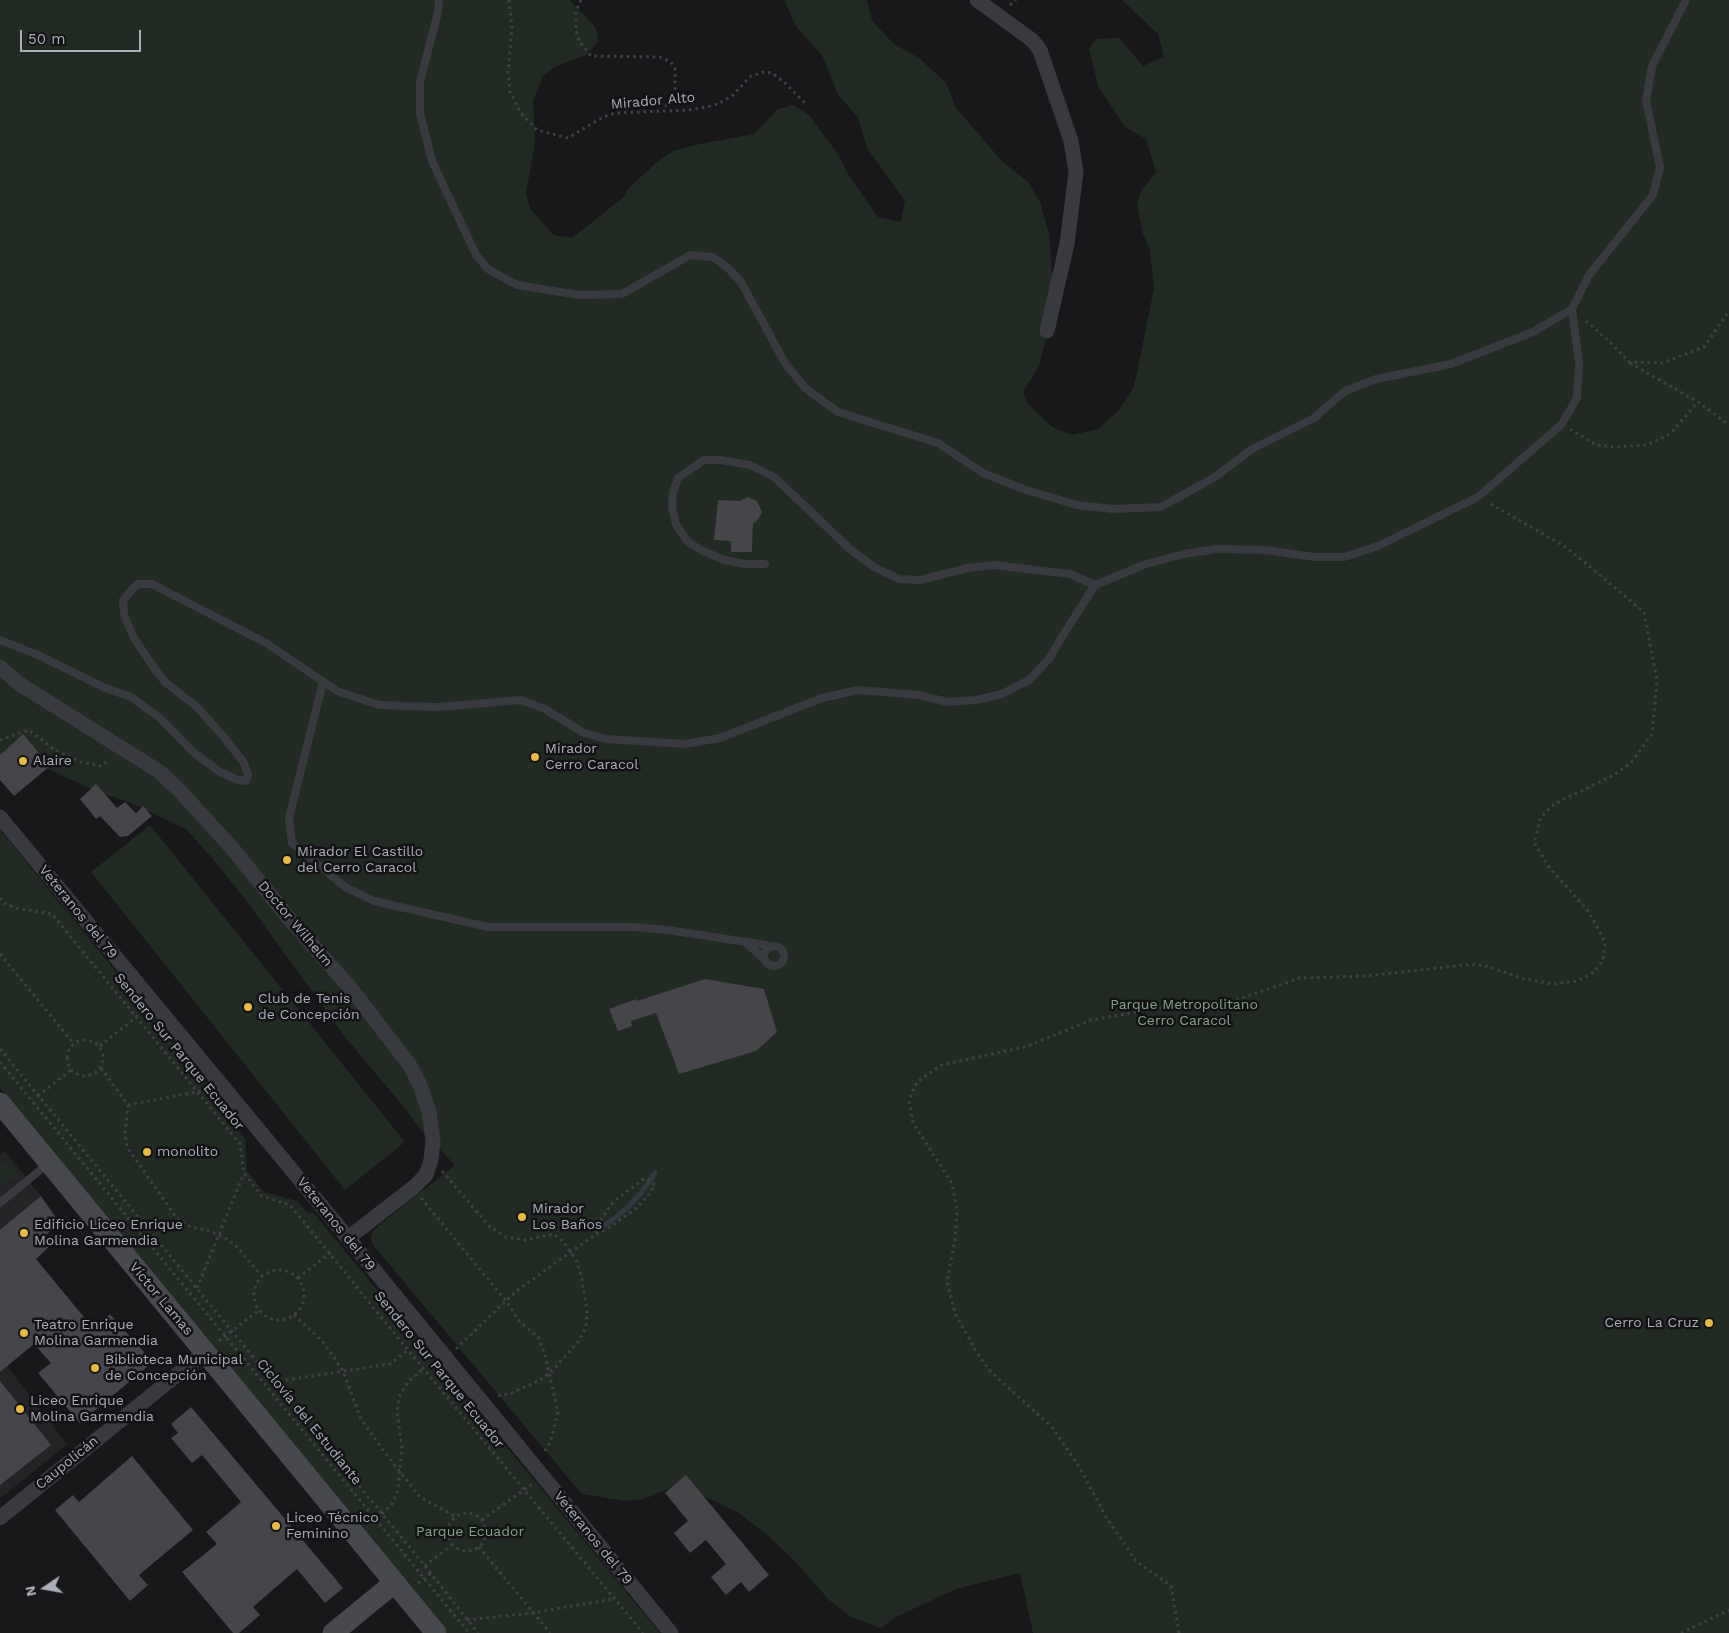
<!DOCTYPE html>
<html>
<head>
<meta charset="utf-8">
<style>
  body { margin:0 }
  #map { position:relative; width:1729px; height:1633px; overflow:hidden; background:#18181a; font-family:"Work Sans",sans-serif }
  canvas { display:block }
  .north { position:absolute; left:20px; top:1563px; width:50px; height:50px; -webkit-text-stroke:4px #131315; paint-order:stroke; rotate:258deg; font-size:14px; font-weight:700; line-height:20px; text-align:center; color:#abaeb9 }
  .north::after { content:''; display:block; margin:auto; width:18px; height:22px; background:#abaeb9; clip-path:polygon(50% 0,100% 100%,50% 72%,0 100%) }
  .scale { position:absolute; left:20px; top:30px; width:121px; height:22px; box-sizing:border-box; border:2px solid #abaeb9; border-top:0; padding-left:6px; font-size:15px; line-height:18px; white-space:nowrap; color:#abaeb9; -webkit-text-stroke:4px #131315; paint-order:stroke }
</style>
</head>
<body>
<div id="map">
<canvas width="1729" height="1633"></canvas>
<div class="north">N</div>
<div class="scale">50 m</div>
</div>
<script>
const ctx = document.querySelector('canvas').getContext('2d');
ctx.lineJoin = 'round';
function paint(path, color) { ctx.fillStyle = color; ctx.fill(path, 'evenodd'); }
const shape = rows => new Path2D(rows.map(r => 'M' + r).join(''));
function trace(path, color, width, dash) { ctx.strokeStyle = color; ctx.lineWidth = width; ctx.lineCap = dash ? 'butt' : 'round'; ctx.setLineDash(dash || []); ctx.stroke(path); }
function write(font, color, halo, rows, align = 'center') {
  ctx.font = font + ' "Work Sans",sans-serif'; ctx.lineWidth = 5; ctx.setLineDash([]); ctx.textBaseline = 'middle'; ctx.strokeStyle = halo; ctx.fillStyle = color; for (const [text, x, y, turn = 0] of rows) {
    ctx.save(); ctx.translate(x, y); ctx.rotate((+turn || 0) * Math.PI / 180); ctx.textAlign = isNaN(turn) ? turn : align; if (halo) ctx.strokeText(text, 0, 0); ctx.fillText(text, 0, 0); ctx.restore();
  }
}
const built = shape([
  [5,1151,41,1196,45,1235,53,1243,0,1288,0,1155],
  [0,1357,67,1444,0,1499]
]);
const green = shape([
  [0,0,570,0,596,28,598,42,586,55,555,67,543,76,533,101,535,142,526,194,530,209,554,235,572,238,624,197,627,190,657,162,673,151,700,144,754,134,778,109,793,105,809,115,837,153,850,177,878,217,901,222,905,201,867,148,858,117,838,95,822,55,797,28,784,0,867,0,872,21,894,44,919,58,946,83,956,108,1002,161,1028,182,1040,202,1049,234,1053,285,1045,342,1039,366,1023,392,1027,403,1052,427,1072,435,1098,429,1119,410,1134,387,1154,288,1150,250,1143,234,1137,205,1141,191,1156,172,1146,139,1125,127,1098,86,1089,49,1096,39,1119,38,1143,66,1164,57,1158,34,1122,0,1729,0,1729,1633,1033,1633,1020,1573,956,1589,894,1618,881,1628,851,1617,828,1599,794,1560,766,1534,739,1513,712,1500,678,1485,644,1499,625,1501,583,1494,580,1492,373,1245,371,1239,372,1233,378,1226,455,1165,420,1129,403,1106,345,1037,248,903,212,858,186,829,131,803,93,790,17,754,0,760],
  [150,825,405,1142,345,1190,91,872],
  [0,830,232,1113,229,1118,245,1139,247,1171,264,1192,297,1201,308,1213,313,1212,660,1633,447,1633,0,1088],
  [6,1160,18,1174,0,1188,0,1164]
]);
const stream = shape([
  [602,1226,608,1223,626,1209,641,1193,655,1173]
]);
const building = shape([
  [748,497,757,501,762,512,759,518,753,524,752,552,731,552,731,541,714,540,718,500,740,501],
  [23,734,50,766,14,796,0,780,0,755],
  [96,784,117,808,125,802,136,813,143,806,152,816,128,836,120,837,100,816,96,819,80,799],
  [705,979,764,989,777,1032,756,1051,679,1074,656,1013,631,1021,632,1026,618,1031,609,1009,636,999,637,1001],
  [41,1196,59,1222,45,1236,53,1243,36,1259,93,1328,110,1314,153,1362,80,1423,38,1373,51,1363,34,1344,0,1372,0,1230],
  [0,1381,51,1445,0,1485],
  [191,1407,343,1588,325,1603,297,1569,253,1607,260,1615,239,1633,233,1633,182,1572,217,1544,206,1532,241,1502,202,1455,192,1463,171,1438,178,1433,171,1424],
  [132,1456,193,1530,139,1575,148,1585,130,1601,55,1510,73,1495,79,1502],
  [686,1475,769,1575,749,1592,741,1582,726,1595,711,1577,726,1564,706,1540,690,1553,674,1533,688,1521,665,1493]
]);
const path = shape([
  [509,0,512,27,508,72,510,92,521,113,537,130,568,138,603,117,616,113,689,110,711,106,720,103,733,95,751,76,764,72,772,73,785,83,805,103],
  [581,0,576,11,576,30,579,41,591,56,660,57,671,62,675,69,675,89,672,97,663,110],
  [1010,5,1016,0],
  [1586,321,1610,342,1629,362,1662,363,1704,347,1729,311],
  [1630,363,1698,402,1729,425],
  [1570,429,1596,445,1616,447,1647,445,1670,434,1698,402],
  [0,740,29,730,55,750,81,762,101,766,110,759],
  [0,898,4,903,16,908,52,914,240,1144,244,1173,262,1196,290,1205,408,1350,643,1633],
  [0,954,74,1044],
  '67 1058a18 18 0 1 1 36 0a18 18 0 1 1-36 0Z',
  [100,1046,142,1012],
  [0,1049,425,1566,478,1633],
  [0,1062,469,1633],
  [101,1068,128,1105,125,1133,127,1147,176,1217,182,1222,191,1227,210,1231,227,1239,237,1247,262,1276],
  [38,1096,71,1070],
  [128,1105,206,1090],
  [442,1171,489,1226,506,1237,526,1240,553,1234,563,1241,577,1262,582,1279,587,1312,586,1327,578,1342,553,1370,540,1380,512,1393,497,1396],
  [421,1198,506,1301,520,1322,538,1337,545,1354,558,1412,550,1443,543,1453],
  '254 1295a25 25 0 1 1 50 0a25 25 0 1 1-50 0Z',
  [298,1278,330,1253],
  [197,1288,244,1173],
  [294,1315,324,1343,335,1359,343,1371,361,1419,385,1453,420,1497,456,1517],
  [219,1341,259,1310],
  [456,1349,515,1292,596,1234,610,1227,635,1209,647,1197,655,1185,645,1178,613,1202,600,1221,596,1234],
  [273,1382,390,1364,408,1350],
  '448 1532a19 19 0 1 1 38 0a19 19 0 1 1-38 0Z',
  [382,1514,392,1504,398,1490,402,1448,397,1411,400,1395,408,1382,423,1369],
  [482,1520,532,1484],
  [479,1547,550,1633],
  [425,1566,453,1544],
  [418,1583,431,1573],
  [467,1620,532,1613,613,1599],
  [1179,1633,1171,1586,1136,1561,1106,1517,1080,1468,1053,1428,991,1372,977,1353,955,1313,947,1282,955,1240,957,1211,952,1183,913,1123,909,1101,917,1082,941,1065,1025,1047,1091,1020,1160,1008,1213,1008,1300,978,1365,976,1465,965,1483,965,1521,978,1552,984,1578,981,1594,972,1603,961,1605,942,1589,912,1548,866,1534,842,1541,817,1554,804,1614,775,1631,763,1652,734,1657,680,1644,612,1566,547,1487,502],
  [1681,1633,1729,1610]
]);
const service = shape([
  [439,0,438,12,420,82,420,113,432,161,476,255,488,269,517,285,579,295,622,294,690,255,713,257,728,268,741,282,785,363,805,388,838,412,938,443,983,473,1026,490,1077,505,1113,509,1161,507,1215,477,1252,449,1314,418,1345,391,1376,379,1451,364,1533,332,1572,309],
  [765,564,746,564,724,560,701,550,687,541,676,524,672,508,673,492,678,478,704,460,720,460,750,465,774,477,850,549,874,567,899,579,920,580,968,568,994,565,1070,574,1095,585],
  [1095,585,1146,564,1184,554,1217,549,1265,550,1315,557,1344,557,1378,546,1478,497,1562,424,1577,398,1579,363,1572,309,1589,275,1653,195,1660,167,1646,101,1652,66,1686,0],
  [0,640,38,655,103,687,131,697,160,718,193,752,220,772,238,780,246,781,248,774,244,763,223,736,197,707,165,682,154,668,134,638,124,615,123,600,137,584,152,584,266,643,337,691,379,705,437,707,521,700,545,709,584,733,606,739,685,744,720,738,822,698,858,690,918,695,948,702,976,700,1002,694,1029,680,1049,659,1060,640,1095,585],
  [323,682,289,818,292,843,345,887,374,901,488,927,636,927,668,930,772,946],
  [745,942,764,959],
  '764 956a10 10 0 1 1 20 0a10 10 0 1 1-20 0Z',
  [0,1203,49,1163]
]);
const minor = shape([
  [977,0,1032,40,1040,50,1071,141,1076,172,1067,244,1047,331],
  [0,667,18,683,160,772,180,791,232,848,287,916,352,990,409,1064,419,1083,429,1111,433,1141,431,1160,426,1175,414,1187,348,1238],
  [0,817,348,1238,671,1633],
  [0,1518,205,1352]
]);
const secondary = shape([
  [0,1103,436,1633],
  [333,1633,394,1583]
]);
const markers = [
  [535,757,5,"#e6ba44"],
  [23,761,5,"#e6ba44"],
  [287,860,5,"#e6ba44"],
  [248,1007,5,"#e6ba44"],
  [147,1152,5,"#e6ba44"],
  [522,1217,5,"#e6ba44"],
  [24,1233,5,"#e6ba44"],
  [1709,1323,5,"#e6ba44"],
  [24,1333,5,"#e6ba44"],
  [95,1368,5,"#e6ba44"],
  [20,1409,5,"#e6ba44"],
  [276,1526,5,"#e6ba44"]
];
const streetNames = [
  ["Mirador Alto",653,101,-5],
  ["Veteranos del 79",78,912,51],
  ["Doctor Wilhelm",295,924,50],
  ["Sendero Sur Parque Ecuador",179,1052,51],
  ["Veteranos del 79",336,1224,51],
  ["Víctor Lamas",161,1299,50],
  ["Sendero Sur Parque Ecuador",439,1370,51],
  ["Ciclovía del Estudiante",309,1422,51],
  ["Caupolicán",67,1463,-39],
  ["Veteranos del 79",593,1538,51]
];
const poiNames = [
  ["Mirador",545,749],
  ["Cerro Caracol",545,765],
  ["Alaire",33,761],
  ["Mirador El Castillo",297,852],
  ["del Cerro Caracol",297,868],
  ["Club de Tenis",258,999],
  ["de Concepción",258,1015],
  ["monolito",157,1152],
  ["Mirador",532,1209],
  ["Los Baños",532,1225],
  ["Edificio Liceo Enrique",34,1225],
  ["Molina Garmendia",34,1241],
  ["Cerro La Cruz",1699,1323,"right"],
  ["Teatro Enrique",34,1325],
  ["Molina Garmendia",34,1341],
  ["Biblioteca Municipal",105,1360],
  ["de Concepción",105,1376],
  ["Liceo Enrique",30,1401],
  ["Molina Garmendia",30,1417],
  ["Liceo Técnico",286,1518],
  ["Feminino",286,1534]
];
const parkNames = [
  ["Parque Metropolitano",1184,1005],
  ["Cerro Caracol",1184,1021],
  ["Parque Ecuador",470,1532]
];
paint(built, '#242427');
paint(green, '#222a24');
trace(stream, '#31383f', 5);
paint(building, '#45454a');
trace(path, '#3f4145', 3, [2.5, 4]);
trace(service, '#393a3f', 8);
trace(minor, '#393a3f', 15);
trace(secondary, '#47494e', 21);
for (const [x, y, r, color] of markers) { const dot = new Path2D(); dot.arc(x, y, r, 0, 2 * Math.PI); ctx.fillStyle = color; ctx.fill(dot); trace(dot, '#131315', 2); }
write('14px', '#abaeb9', '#131315', streetNames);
write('14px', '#abaeb9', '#131315', poiNames, 'left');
write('14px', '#84a287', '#131315', parkNames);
</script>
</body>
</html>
